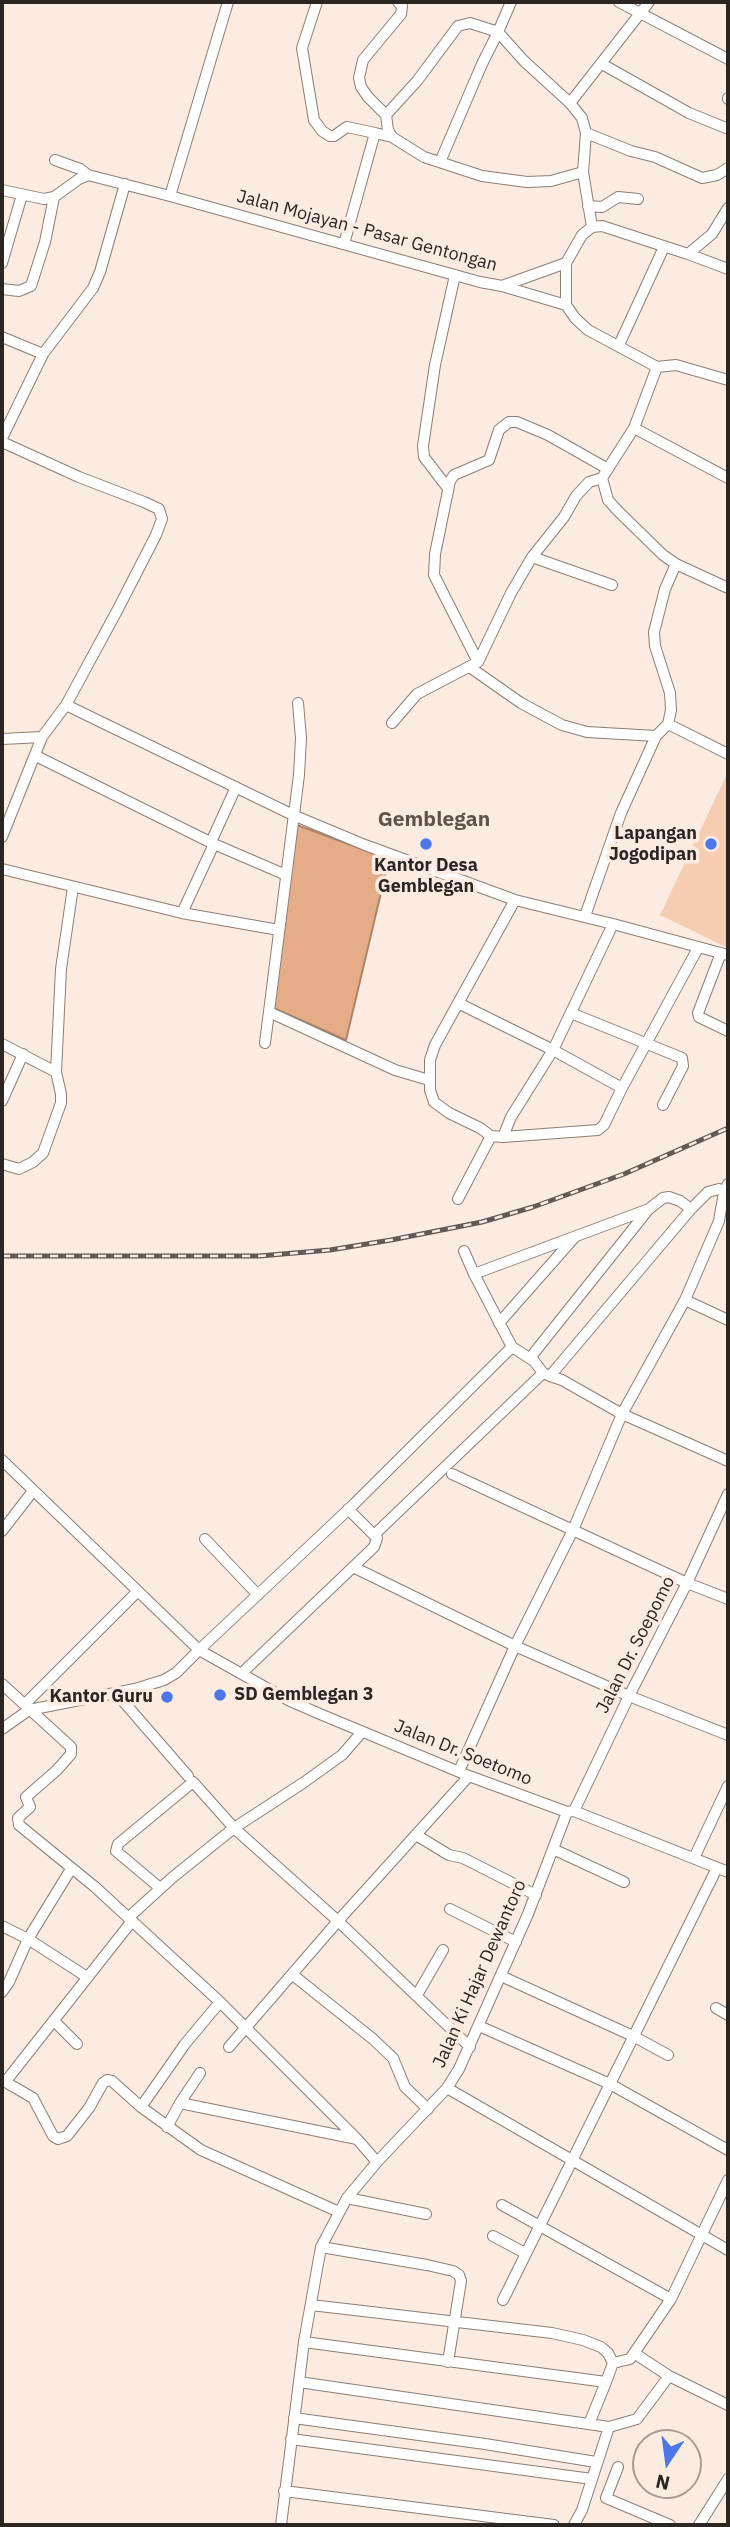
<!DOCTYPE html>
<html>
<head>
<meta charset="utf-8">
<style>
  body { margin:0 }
  #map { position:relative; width:730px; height:2527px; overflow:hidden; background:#fbebe1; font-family:"IBM Plex Sans",sans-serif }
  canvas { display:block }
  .frame { position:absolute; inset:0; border:4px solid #2c2622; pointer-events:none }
  .north { position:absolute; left:632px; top:2429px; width:70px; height:70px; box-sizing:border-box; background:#fbebe1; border:2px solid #a89c95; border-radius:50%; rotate:193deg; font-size:19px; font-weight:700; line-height:28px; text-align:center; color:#2c2622 }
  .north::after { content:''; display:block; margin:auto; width:24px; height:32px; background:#4b77ea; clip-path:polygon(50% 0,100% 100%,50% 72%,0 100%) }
</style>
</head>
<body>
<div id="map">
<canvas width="730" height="2527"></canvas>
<div class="frame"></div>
<div class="north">N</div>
</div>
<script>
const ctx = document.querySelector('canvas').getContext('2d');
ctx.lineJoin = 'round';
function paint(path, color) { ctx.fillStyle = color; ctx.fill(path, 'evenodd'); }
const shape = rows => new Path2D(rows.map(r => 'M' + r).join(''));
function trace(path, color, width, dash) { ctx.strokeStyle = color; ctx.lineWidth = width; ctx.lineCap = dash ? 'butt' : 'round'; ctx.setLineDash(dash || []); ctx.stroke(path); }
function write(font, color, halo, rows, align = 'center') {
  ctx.font = font + ' "IBM Plex Sans",sans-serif'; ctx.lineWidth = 7; ctx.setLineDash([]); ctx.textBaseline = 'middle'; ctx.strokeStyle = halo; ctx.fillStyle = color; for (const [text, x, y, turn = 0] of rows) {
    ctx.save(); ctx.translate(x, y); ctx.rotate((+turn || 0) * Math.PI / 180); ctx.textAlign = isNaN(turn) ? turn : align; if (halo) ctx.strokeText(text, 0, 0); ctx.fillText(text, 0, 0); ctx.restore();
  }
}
const green = shape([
  [728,772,728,948,660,915]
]);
const water = shape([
  [297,825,389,859,346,1040,271,1007,297,825]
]);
const minor = shape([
  [317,2,302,48,314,120,322,131,330,136,334,136,347,127,375,133],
  [511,2,498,32,524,61,570,103,582,118,586,133,583,172,592,227],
  [619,2,728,59],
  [602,64,689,113,726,128],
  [728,99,728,98],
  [570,103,649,2],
  [386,115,368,97,361,87,359,78,363,60,401,14,402,6,398,2],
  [586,133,631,151,655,157,702,178,717,175,728,168],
  [392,137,424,157,482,176,527,182,551,181,583,172],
  [55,160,80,169,88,175],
  [2,190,44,199,54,197,79,179,88,175,170,196,480,282,502,286,566,263,582,235,592,227,602,226,688,254,712,234,728,208],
  [170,196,228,2],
  [588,206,602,207,618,197,638,199],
  [344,244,375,133,392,137,388,130,386,115,417,81,458,26,470,23,498,32,482,64,440,162],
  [688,254,728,269],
  [2,263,22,195],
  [566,263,566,305,575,318,588,330,657,367,676,365,728,380],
  [502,286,566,305],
  [2,289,19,291,31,286,45,242,54,197],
  [2,337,43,354,2,438],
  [619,345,664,247],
  [43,354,93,288,100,272,125,184],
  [634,428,728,478],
  [2,442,79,477,144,502,159,509,162,519,156,535,118,609,66,705,42,737,2,739],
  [447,487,424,457,423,446,435,365,455,275],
  [532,557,612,585],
  [676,564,728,588],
  [478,662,434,575,435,554,450,481,454,475,489,460,499,430,509,422,517,422,548,435,608,469],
  [471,668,521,703,562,725,587,732,656,736],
  [66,705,293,815,365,845,515,900,613,924],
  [392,723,417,694,478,662,511,593,532,557,564,517,576,496,589,482,602,478],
  [668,724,728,754],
  [36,756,214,844,286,875],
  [2,837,42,737],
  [211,842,236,787],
  [2,869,182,913,279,930],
  [182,913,214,844],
  [585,916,621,813,656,736,668,724,671,710,670,693,655,646,654,632,665,589,676,564,663,555,618,511,608,500,602,478,634,428,657,367],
  [721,953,698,1013,699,1017,728,1031],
  [458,1003,553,1050,622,1088],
  [269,1012,395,1070,429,1080],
  [571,1013,682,1058,683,1066,663,1105],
  [265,1043,299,775,301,738,298,703],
  [2,1044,56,1072,61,1094,61,1103,43,1153,33,1162,19,1169,2,1164],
  [56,1072,61,969,73,887],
  [2,1101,23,1054],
  [491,1136,480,1128,449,1113,434,1102,430,1090,430,1060,435,1045,515,900],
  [503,1137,598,1130,604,1125,622,1088,698,948],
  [458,1199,491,1136,503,1137,511,1117,553,1050,613,924,728,955],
  [474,1274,649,1209,663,1198,669,1197,680,1201,691,1209],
  [685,1300,728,1320],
  [499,1323,574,1238],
  [512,1347,534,1361,543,1373],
  [530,1358,648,1210],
  [550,1376,562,1380,622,1414,728,1461],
  [2,1460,199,1650,351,1507,512,1347,474,1274,464,1251],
  [452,1474,687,1583,728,1599],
  [2,1531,33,1491],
  [374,1535,543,1373,550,1376,691,1209,708,1192,719,1189,724,1192,728,1184],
  [205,1539,258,1595],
  [353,1567,515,1646,629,1696,728,1735],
  [242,1673,374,1547,377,1538,348,1509],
  [2,1684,71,1747,71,1754,57,1770,26,1797,30,1807,18,1818,19,1825,95,1887,220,2002,357,2139,377,2162],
  [116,1693,188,1776],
  [25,1704,137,1592],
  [2,1729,29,1710,135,1689,164,1680,176,1673,199,1650,290,1701,320,1714,469,1776,567,1812,574,1811,728,1872],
  [459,1771,515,1646,573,1530,622,1414,685,1300,719,1221,724,1192],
  [574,1811,629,1696,687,1583,728,1494],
  [416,1835,449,1855,463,1858,536,1895],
  [553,1849,624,1882],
  [694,1858,728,1786],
  [160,1888,116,1851,118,1844,193,1782,234,1828,338,1921,470,2047],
  [450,1909,516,1942],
  [128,1918,173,1877,234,1828,303,1783,342,1755,362,1732],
  [2,1926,28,1939,87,1977],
  [293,1975,373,2039,393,2058,405,2087,428,2109],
  [501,1976,633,2036,668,2055],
  [2,1992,9,1982,28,1939,71,1869],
  [417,1995,443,1950],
  [716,2008,728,2015],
  [54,2021,77,2044],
  [479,2026,610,2084,728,2150],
  [229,2047,338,1921,469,1776],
  [2,2080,33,2098,53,2136,58,2139,67,2136,89,2108,103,2083,107,2080,112,2081,141,2107,201,2150,339,2212],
  [6,2081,132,1921],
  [447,2088,728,2250],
  [180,2103,200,2073],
  [141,2107,185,2044,220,2002],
  [167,2127,180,2103,357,2139],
  [347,2198,426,2214],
  [502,2205,671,2299],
  [493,2236,525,2253],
  [321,2247,427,2265,453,2271,459,2275,461,2281,448,2362],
  [503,2300,717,1868],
  [311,2305,552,2333,583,2340,601,2347,608,2353,613,2363],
  [304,2342,606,2382,613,2363,630,2359,671,2299,728,2180],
  [634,2353,669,2376,728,2405],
  [299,2382,609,2427,637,2419,669,2376],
  [294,2418,485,2444,596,2462],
  [589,2424,606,2382],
  [291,2439,592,2479],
  [618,2467,606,2498,670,2525],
  [284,2491,554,2525],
  [281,2525,304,2342,321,2247,347,2198,377,2162,447,2088,459,2069,528,1914,567,1812],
  [574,2525,582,2510,609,2427],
  [699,2525,728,2479]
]);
const rail = shape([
  [2,1256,259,1256,330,1250,391,1240,482,1222,533,1207,624,1174,728,1128]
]);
const markers = [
  [426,844,7,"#4b77ea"],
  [711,844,7,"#4b77ea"],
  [220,1695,7,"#4b77ea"],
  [167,1697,7,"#4b77ea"]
];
const streetNames = [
  ["Jalan Mojayan - Pasar Gentongan",367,231,15],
  ["Jalan Dr. Soepomo",636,1645,-63],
  ["Jalan Dr. Soetomo",463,1753,22],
  ["Jalan Ki Hajar Dewantoro",480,1974,-66]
];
const poiNames = [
  ["Lapangan",697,834],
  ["Jogodipan",697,855],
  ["Kantor Desa",426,866,"center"],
  ["Gemblegan",426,887,"center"],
  ["SD Gemblegan 3",234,1695,"left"],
  ["Kantor Guru",153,1697]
];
const quarterNames = [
  ["Gemblegan",434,820]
];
paint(green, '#f6cdb2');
paint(water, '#e5ad87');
trace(water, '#ae8469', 2);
trace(minor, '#8c7e75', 12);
trace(minor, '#fff', 10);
trace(rail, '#635a55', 5);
trace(rail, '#fbebe1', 2.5, [8]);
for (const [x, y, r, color] of markers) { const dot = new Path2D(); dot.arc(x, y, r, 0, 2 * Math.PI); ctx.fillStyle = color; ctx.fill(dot); trace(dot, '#fbebe1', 2.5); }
write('18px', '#2c2622', '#fbebe1', streetNames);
write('bold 18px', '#2c2622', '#fbebe1', poiNames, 'right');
write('bold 21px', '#60534a', '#fbebe1', quarterNames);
</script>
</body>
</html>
